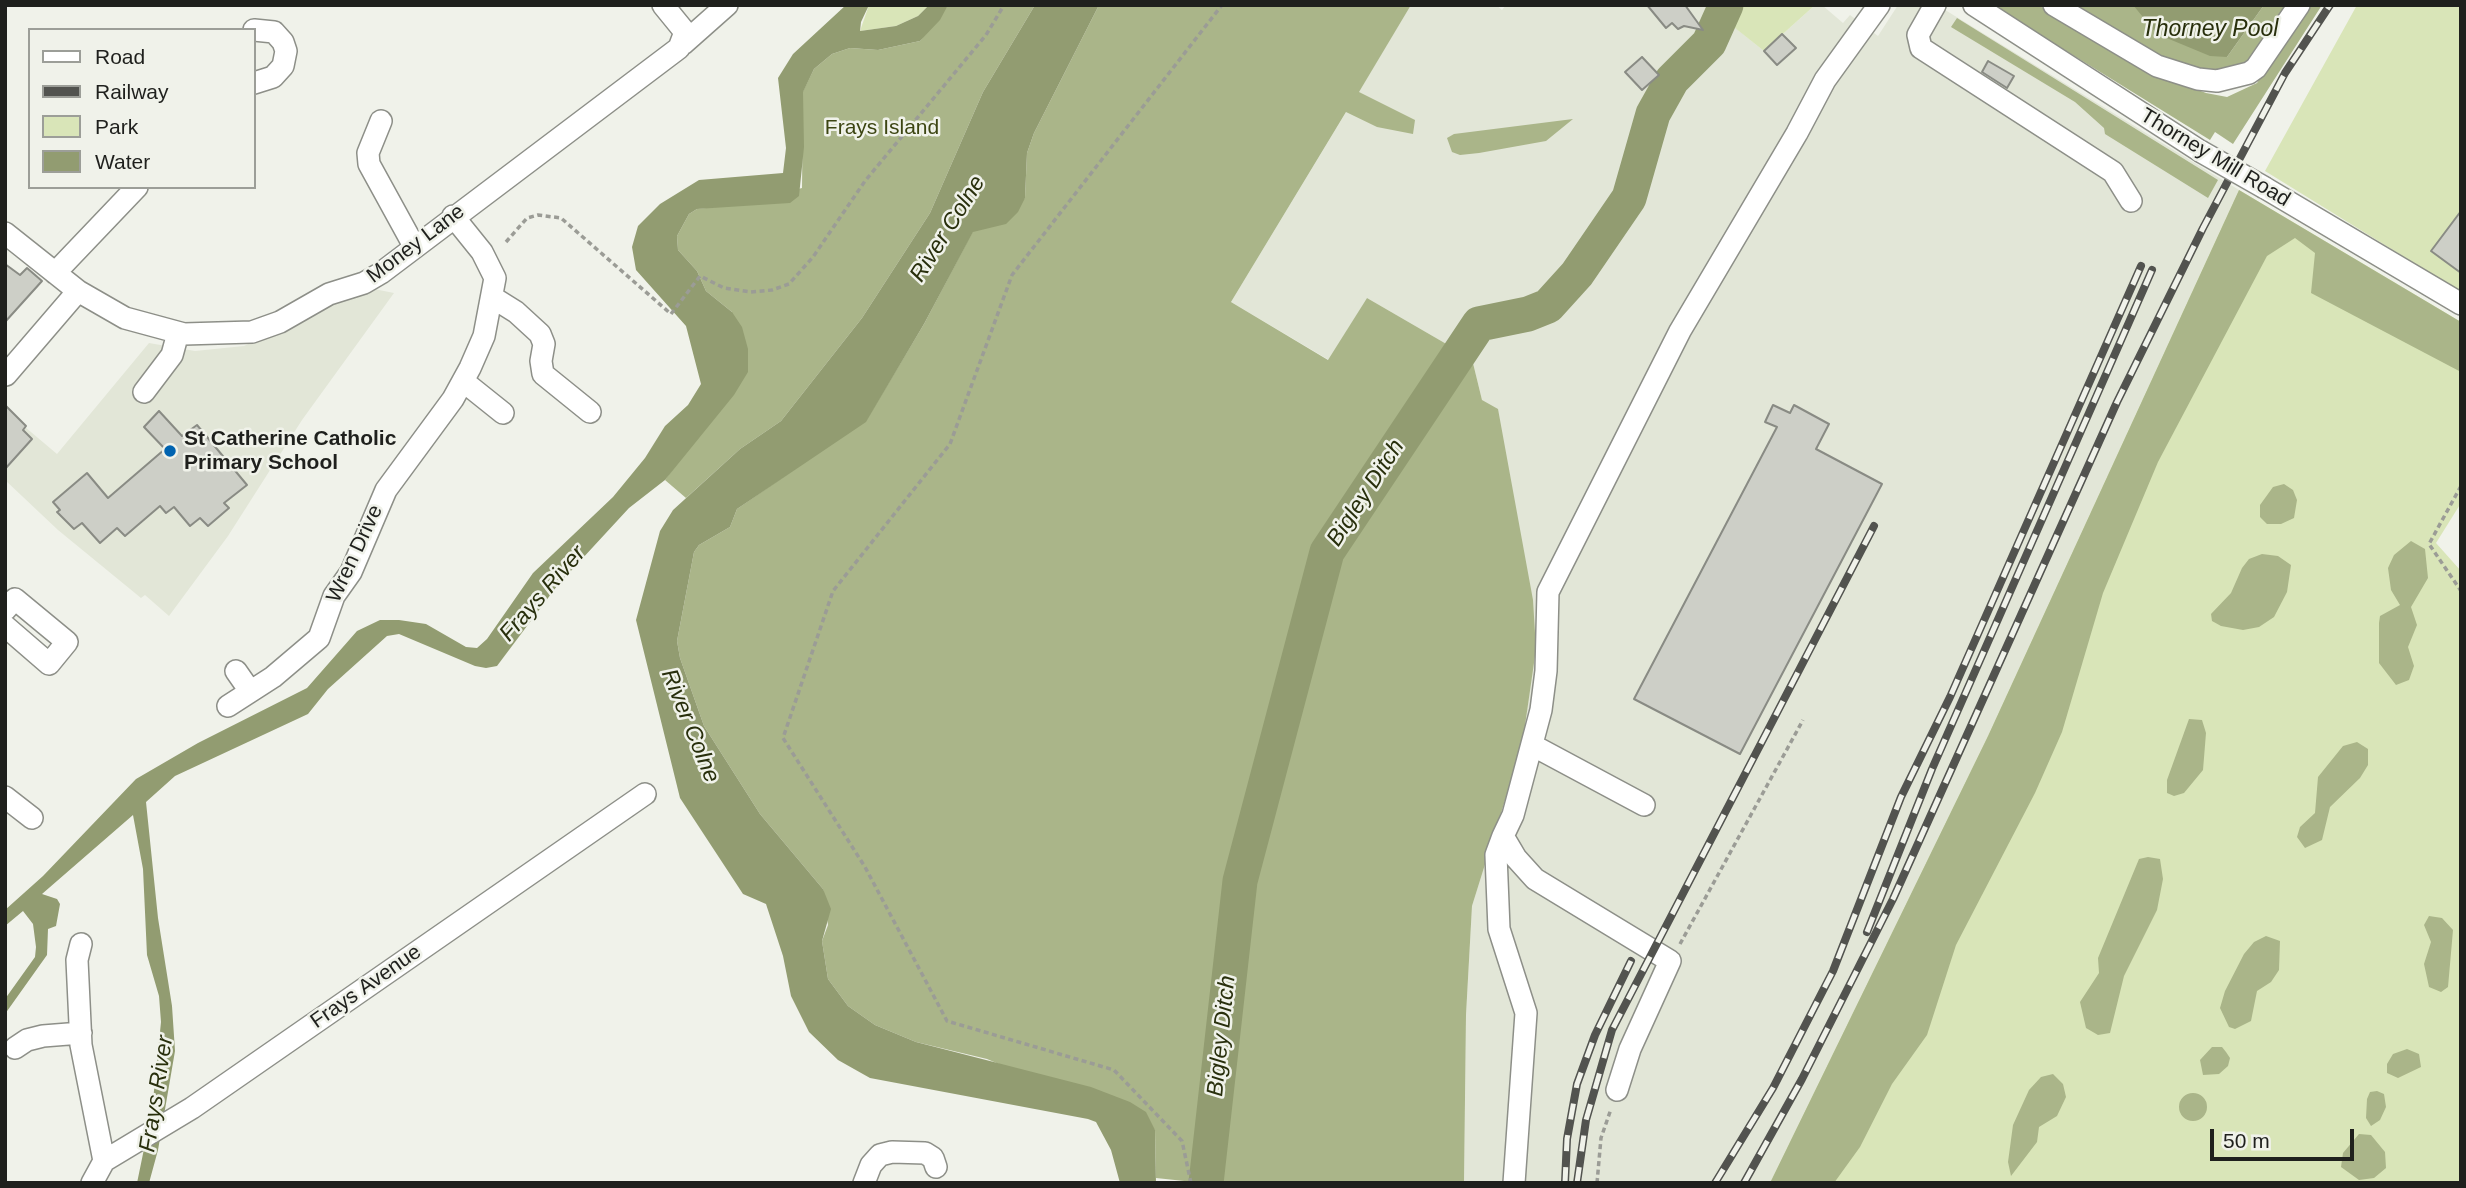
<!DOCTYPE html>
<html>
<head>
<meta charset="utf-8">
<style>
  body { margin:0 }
  #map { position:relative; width:2466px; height:1188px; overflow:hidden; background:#f0f2ea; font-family:Helvetica,sans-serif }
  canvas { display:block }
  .frame { position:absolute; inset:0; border:7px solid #1f201d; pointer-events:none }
  .legend { position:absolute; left:28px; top:28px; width:228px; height:161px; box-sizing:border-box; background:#f0f2ea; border:2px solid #9c9e98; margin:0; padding:9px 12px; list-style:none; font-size:21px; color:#1f201d }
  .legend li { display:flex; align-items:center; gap:14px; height:35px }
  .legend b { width:35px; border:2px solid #9c9e98 }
  .scale { position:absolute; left:2210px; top:1129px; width:144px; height:32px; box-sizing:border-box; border:4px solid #1f201d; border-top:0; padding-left:9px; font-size:21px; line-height:24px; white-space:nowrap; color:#1f201d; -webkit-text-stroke:5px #f0f2ea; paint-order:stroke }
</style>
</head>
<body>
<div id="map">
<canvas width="2466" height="1188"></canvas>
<div class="frame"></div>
<ul class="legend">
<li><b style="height:9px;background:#fff"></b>Road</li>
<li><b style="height:9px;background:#52534f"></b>Railway</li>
<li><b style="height:19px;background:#d9e5b8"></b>Park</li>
<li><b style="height:19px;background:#929c71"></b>Water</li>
</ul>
<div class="scale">50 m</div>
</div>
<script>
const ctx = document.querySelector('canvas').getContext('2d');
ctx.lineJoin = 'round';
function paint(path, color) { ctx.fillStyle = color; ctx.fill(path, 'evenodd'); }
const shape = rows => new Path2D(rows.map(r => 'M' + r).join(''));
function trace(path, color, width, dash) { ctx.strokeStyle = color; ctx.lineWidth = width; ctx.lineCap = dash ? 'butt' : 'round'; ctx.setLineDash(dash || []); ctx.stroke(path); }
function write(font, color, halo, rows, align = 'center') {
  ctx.font = font + ' Helvetica,sans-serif'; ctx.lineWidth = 5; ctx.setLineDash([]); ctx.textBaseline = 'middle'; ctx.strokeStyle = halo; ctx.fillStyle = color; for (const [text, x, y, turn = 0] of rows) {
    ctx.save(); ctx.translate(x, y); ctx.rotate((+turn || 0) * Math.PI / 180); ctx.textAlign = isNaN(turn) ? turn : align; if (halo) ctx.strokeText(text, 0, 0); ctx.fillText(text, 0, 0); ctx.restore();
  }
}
const built = shape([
  [1411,5,1496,5,1502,10,1506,5,1707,5,1764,51,1815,5,1822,5,1843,23,1850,15,1878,36,1898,5,1937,5,2239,190,1988,736,1770,1183,1464,1183,1466,1015,1472,906,1522,746,1482,400,1472,359,1367,298,1329,360,1231,302],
  [374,289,394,293,302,420,228,536,169,616,145,595,141,598,58,530,5,480,5,448,25,427,57,454,149,343,195,351,244,346,351,295]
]);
const green = shape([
  [869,5,929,5,918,16,896,26,860,31],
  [1733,5,1815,5,1764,51,1725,20],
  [2357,5,2461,5,2461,292,2265,171],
  [2239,190,2461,322,2461,503,2436,543,2461,571,2461,1183,1770,1183,1988,736]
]);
const forest = shape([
  [948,5,1035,5,983,92,930,213,862,318,781,421,740,449,686,498,665,480,689,446,732,312,706,291,697,271,678,250,677,236,689,214,697,209,743,204,802,188,803,91,814,69,832,54,850,48,878,50,920,41],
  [1099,5,1411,5,1359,92,1415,120,1413,134,1377,127,1346,112,1231,302,1328,360,1367,298,1455,349,1323,548,1233,880,1203,1183,1156,1178,1155,1130,987,1059,916,1042,875,1025,848,1006,828,979,822,941,828,925,823,889,760,814,704,726,680,658,677,641,694,552,699,545,730,527,737,509,867,419,924,324,973,231,1025,198,1027,153,1034,133],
  [1992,5,2038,5,2167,78,2206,93,2227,97,2257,83,2305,5,2322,5,2233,144,2215,132,2210,140],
  [2072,5,2133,5,2227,57,2264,5,2292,5,2254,66,2237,71,2195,70,2168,60],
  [1957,18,2218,180,2208,198,2105,134,2104,128,2075,102,1951,27],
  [1573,119,1546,141,1479,153,1460,155,1452,152,1447,138,1454,134],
  [2239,190,2461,322,2461,372,2311,293,2315,253,2295,238,2267,256,2158,462,2103,593,2062,732,2035,793,1956,945,1927,1035,1892,1084,1860,1147,1834,1183,1770,1183,1988,736],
  [1472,359,1482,400,1498,409,1533,600,1536,649,1522,746,1472,906,1466,1015,1464,1183,1212,1183,1245,883,1331,556],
  [2284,484,2293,490,2297,500,2294,518,2281,524,2267,524,2260,517,2260,505,2273,487],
  [2411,541,2425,549,2428,578,2411,607,2417,625,2408,647,2414,666,2409,680,2396,685,2379,663,2379,623,2380,616,2400,605,2391,590,2388,568,2394,555],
  [2262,554,2278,556,2291,565,2287,592,2274,617,2259,627,2243,630,2221,626,2212,621,2211,614,2231,593,2242,568,2249,559],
  [2189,719,2202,720,2206,733,2203,770,2184,793,2174,796,2167,793,2167,780],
  [2357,742,2368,749,2368,765,2360,778,2330,807,2322,840,2305,848,2297,837,2300,827,2315,813,2318,777,2343,746],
  [2148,857,2160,859,2163,879,2157,910,2124,976,2110,1033,2098,1035,2086,1028,2080,1002,2099,973,2098,958,2139,859],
  [2429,916,2442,918,2453,930,2448,987,2441,992,2429,987,2424,964,2431,942,2424,925],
  [2266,936,2280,941,2279,970,2271,982,2257,991,2251,1021,2235,1029,2229,1027,2220,1008,2225,991,2244,954,2254,942],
  [2212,1047,2222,1047,2226,1052,2230,1058,2228,1066,2219,1074,2203,1075,2200,1060],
  [2407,1049,2419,1054,2421,1067,2398,1078,2387,1073,2387,1064,2393,1054],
  [2053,1074,2063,1084,2066,1097,2057,1116,2039,1127,2037,1142,2011,1176,2008,1162,2013,1125,2029,1090,2041,1077],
  [2377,1091,2384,1094,2386,1107,2380,1120,2371,1126,2366,1118,2367,1099,2370,1092],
  '2179 1107a14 14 0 1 1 28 0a14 14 0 1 1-28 0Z',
  [2359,1134,2371,1135,2385,1152,2386,1168,2374,1178,2359,1180,2341,1167,2343,1153]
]);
const water = shape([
  [846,5,869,5,861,22,860,31,896,26,918,16,929,5,948,5,940,20,920,41,878,50,850,48,832,54,814,69,803,92,804,147,799,196,790,203,697,209,689,214,677,236,678,250,697,271,706,291,732,312,742,327,748,349,748,372,734,395,665,480,629,508,557,586,497,666,486,668,475,666,399,634,387,636,328,689,308,714,175,776,146,802,158,918,172,1006,175,1051,158,1150,149,1183,137,1183,152,1110,161,1022,159,996,147,955,143,869,133,815,42,894,57,899,60,904,56,926,48,929,47,955,5,1014,5,999,35,957,36,947,33,924,23,911,5,926,5,910,43,876,136,779,198,743,307,688,357,631,380,620,399,620,426,624,466,647,477,648,487,639,533,573,613,497,645,458,665,426,688,405,701,384,686,326,636,270,632,247,638,226,660,204,699,180,783,173,786,148,778,78,793,54],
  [1035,5,1099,5,1034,133,1027,153,1025,198,1018,212,1006,224,973,232,924,324,866,422,737,509,730,527,699,545,694,552,677,641,680,658,704,726,760,814,823,889,831,909,822,941,828,979,848,1006,875,1025,916,1042,1091,1087,1130,1102,1146,1112,1155,1130,1156,1183,1120,1183,1111,1150,1096,1122,1088,1119,870,1078,838,1060,809,1032,791,996,783,956,766,904,743,894,680,798,636,620,660,531,673,510,740,449,781,421,862,318,930,213,983,92],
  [2133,5,2264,5,2227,57,2210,56,2157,34]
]);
const river = shape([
  [1206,1183,1240,881,1327,552,1479,324,1528,314,1548,306,1577,274,1629,198,1653,114,1672,80,1709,43,1726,5]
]);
const building = shape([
  [1647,5,1685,5,1703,30,1684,26,1678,29,1672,23,1666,28,1647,5],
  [1782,34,1796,48,1777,65,1764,51,1782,34],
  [1642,57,1659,75,1642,90,1625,72,1642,57],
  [1988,61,2014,76,2007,88,1982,72,1988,61],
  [2461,211,2461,273,2431,251,2461,211],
  [5,264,20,275,27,268,42,281,5,322,5,264],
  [5,405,26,426,23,430,32,439,5,469,5,405],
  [1773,405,1790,413,1794,405,1829,424,1816,449,1882,484,1740,754,1634,699,1777,427,1765,422,1773,405],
  [159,411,182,436,197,425,247,485,224,503,229,508,208,526,200,518,190,526,174,507,166,513,160,506,125,536,117,528,100,543,82,523,74,529,57,512,60,510,53,502,87,473,108,498,165,449,144,427,159,411]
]);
const path = shape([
  [506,242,527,218,538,215,561,218,671,314,700,276,724,288,751,292,772,290,789,284,813,257,865,181,986,35,1004,5],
  [2461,486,2429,544,2461,591],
  [1680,944,1803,720],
  [1191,1183,1182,1141,1114,1070,947,1021,865,867,783,738,833,591,950,444,1012,275,1222,5],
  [1597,1183,1601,1138,1611,1109]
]);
const minor = shape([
  [1935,5,1918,35,1921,48,2113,172,2131,201],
  [1974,5,2200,151],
  [2054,5,2157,66,2198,79,2217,81,2249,73,2256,68,2299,5],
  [254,30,274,32,283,42,286,51,283,66,273,77,254,83],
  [683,44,727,5],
  [381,121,368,153,369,164,414,246],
  [2265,188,2461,304],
  [5,233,78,291,125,318,184,334,252,332,280,322,329,294,364,283,381,273,679,48,685,32,663,5],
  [55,273,137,187],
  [492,297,516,312,540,334,544,344,541,361,543,374,590,412],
  [6,375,78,291],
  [463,381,503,413],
  [144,392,172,355,178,333],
  [5,610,15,599,67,642,49,664,5,626],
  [236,671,250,691],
  [228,706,273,677,319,638,334,596,351,572,386,490,453,399,470,368,484,336,495,278,482,252,453,216],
  [1532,745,1644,805],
  [5,797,32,818],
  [1503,836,1496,855,1499,929,1526,1013,1514,1183],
  [81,944,77,960,81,1045,104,1161],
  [15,1048,27,1040,43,1036,81,1033],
  [1617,1090,1630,1049,1670,961,1535,879,1516,858,1503,836,1513,815,1541,710,1546,671,1548,592,1680,331,1797,133,1825,80,1879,5],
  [92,1183,104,1161,192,1108,645,794],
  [864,1183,871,1165,880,1155,892,1152,925,1153,933,1158,936,1167]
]);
const rail = shape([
  [1867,932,1932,769,2152,270],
  [1565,1183,1567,1139,1577,1084,1595,1035,1631,961],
  [1577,1183,1586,1120,1612,1030,1874,526],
  [1715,1183,1773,1088,1833,971,1901,797,1950,697,2141,266],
  [1744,1183,1802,1079,1893,899,2117,402,2203,228,2285,73,2330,5]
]);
const minorBridge = shape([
  [2200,151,2265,188]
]);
const markers = [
  [170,451,7,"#0063b0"]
];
const parkNames = [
  ["Frays Island",882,128]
];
const streetNames = [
  ["Thorney Mill Road",2215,158,31],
  ["Money Lane",416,244,-37],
  ["Wren Drive",355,554,-65],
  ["Frays Avenue",366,987,-35]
];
const poiNames = [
  ["St Catherine Catholic",184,439],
  ["Primary School",184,463]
];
const waterNames = [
  ["Thorney Pool",2210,30],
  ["River Colne",948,229,-58],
  ["Bigley Ditch",1366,493,-57],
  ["Frays River",543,594,-49],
  ["River Colne",690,726,68],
  ["Bigley Ditch",1222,1036,-84],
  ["Frays River",157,1094,-81]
];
paint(built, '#e2e6d7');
paint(green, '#d9e5b8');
paint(forest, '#aab589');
paint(water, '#929c71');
trace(river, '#929c71', 35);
paint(building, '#cdcfc7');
trace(building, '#898b84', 2);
trace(minor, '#8d8f88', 24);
trace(path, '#9b9c96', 3.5, [5, 3.5]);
trace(minor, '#fff', 21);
trace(rail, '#52534f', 8);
trace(rail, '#f0f2ea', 5, [16]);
trace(minorBridge, '#8d8f88', 24, []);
trace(minorBridge, '#fff', 21);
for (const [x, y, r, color] of markers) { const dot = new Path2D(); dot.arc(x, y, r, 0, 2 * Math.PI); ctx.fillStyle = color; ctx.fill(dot); trace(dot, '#f0f2ea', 2.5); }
write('21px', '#3c4512', '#f0f2ea', parkNames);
write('21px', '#1f201d', '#f0f2ea', streetNames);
write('bold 21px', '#1f201d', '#f0f2ea', poiNames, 'left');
write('italic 23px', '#282f0c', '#f0f2ea', waterNames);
</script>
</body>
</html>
